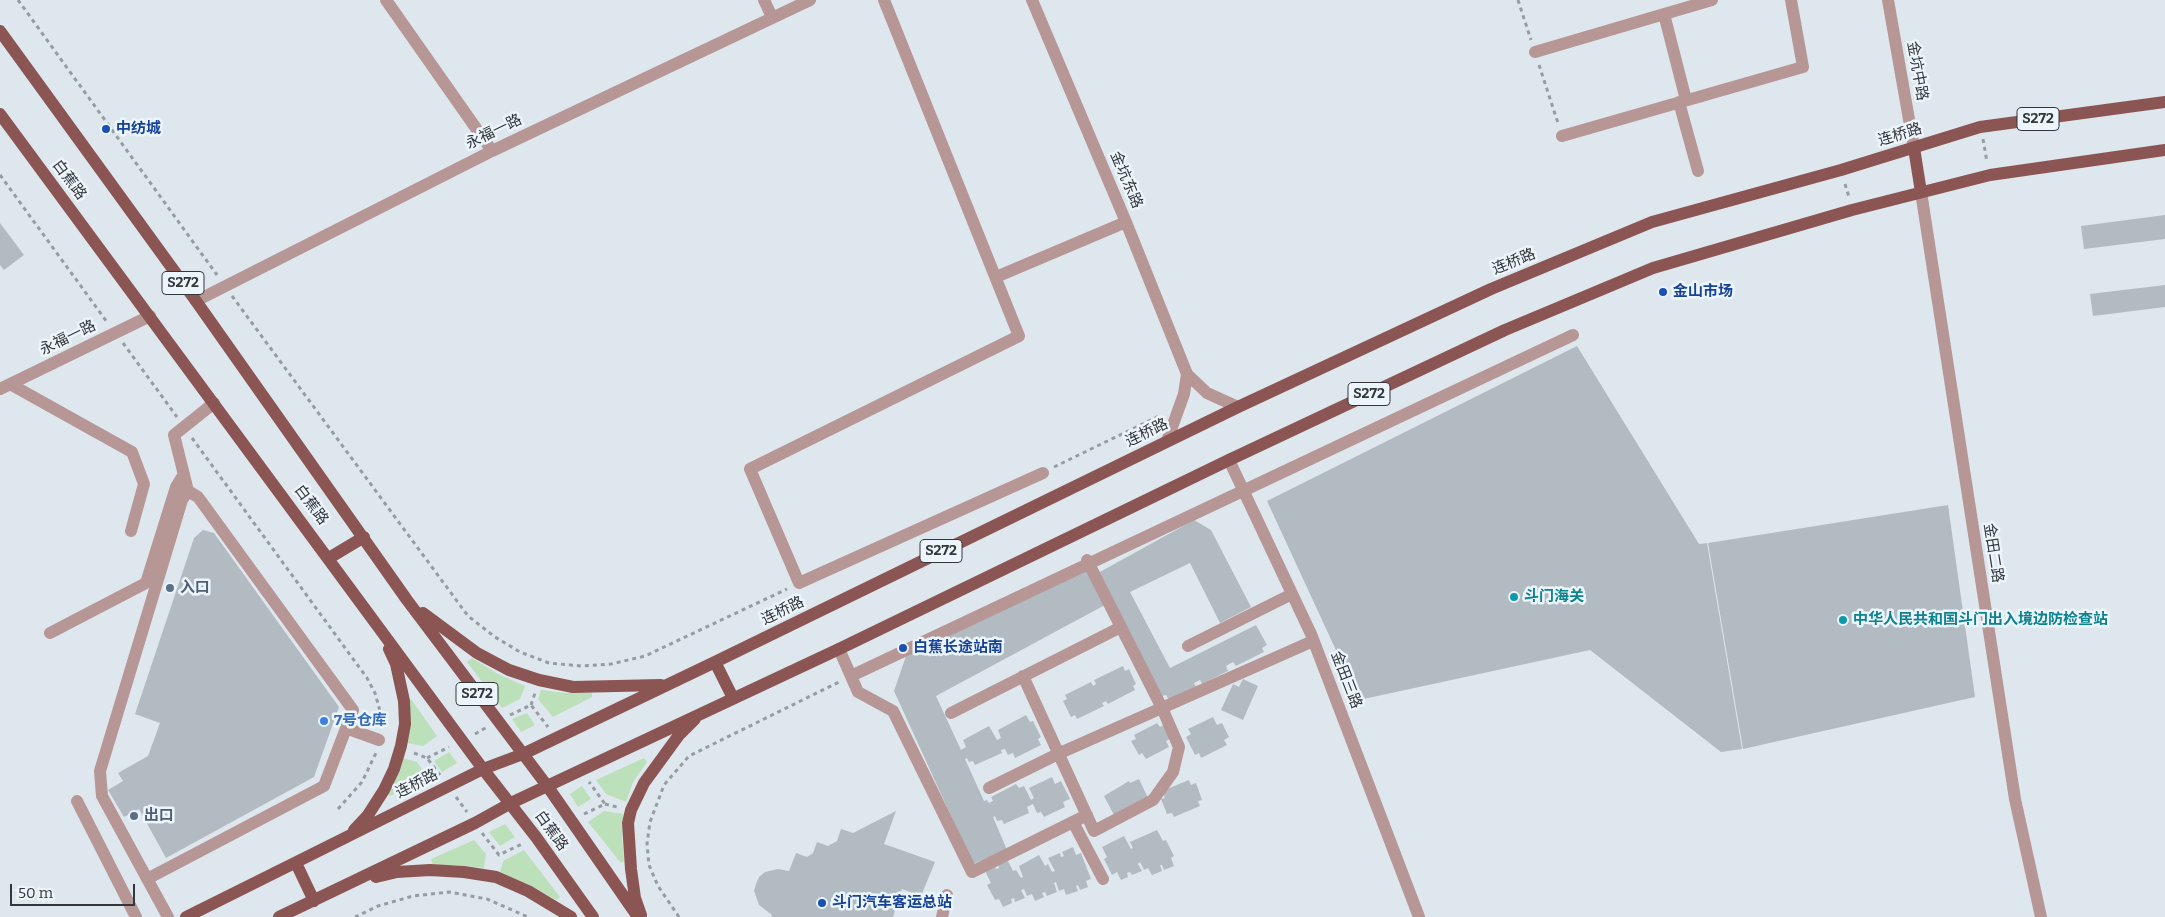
<!DOCTYPE html>
<html>
<head>
<meta charset="utf-8">
<style>
  body { margin:0 }
  #map { position:relative; width:2165px; height:917px; overflow:hidden; background:#dfe7ee; font-family:Bitter,serif }
  canvas { display:block }
  .scale { position:absolute; left:10px; top:884px; width:125px; height:22px; box-sizing:border-box; border:2px solid #333739; border-top:0; padding-left:6px; font-size:15px; line-height:18px; white-space:nowrap; color:#333739; -webkit-text-stroke:4px #ecf5fb; paint-order:stroke }
</style>
</head>
<body>
<div id="map">
<canvas width="2165" height="917"></canvas>
<div class="scale">50 m</div>
</div>
<script>
const ctx = document.querySelector('canvas').getContext('2d');
ctx.lineJoin = 'round';
function paint(path, color) { ctx.fillStyle = color; ctx.fill(path, 'evenodd'); }
const shape = rows => new Path2D(rows.map(r => 'M' + r).join(''));
function trace(path, color, width, dash) { ctx.strokeStyle = color; ctx.lineWidth = width; ctx.lineCap = dash ? 'butt' : 'round'; ctx.setLineDash(dash || []); ctx.stroke(path); }
function write(font, color, halo, rows, align = 'center') {
  ctx.font = font + ' Bitter,"Noto Sans SC",serif'; ctx.lineWidth = 5; ctx.setLineDash([]); ctx.textBaseline = 'middle'; ctx.strokeStyle = halo; ctx.fillStyle = color; for (const [text, x, y, turn = 0] of rows) {
    ctx.save(); ctx.translate(x, y); ctx.rotate((+turn || 0) * Math.PI / 180); ctx.textAlign = isNaN(turn) ? turn : align; if (halo) ctx.strokeText(text, 0, 0); ctx.fillText(text, 0, 0); ctx.restore();
  }
}
const green = shape([
  [472,658,498,674,525,686,520,699,502,708,467,662],
  [541,690,566,693,592,693,592,697,553,717,538,699],
  [411,699,437,736,423,746,407,743,407,702],
  [527,713,535,725,521,732,512,719],
  [449,752,457,763,442,772,434,761],
  [403,758,417,762,427,777,390,796,386,792],
  [644,758,647,762,633,782,626,802,606,794,596,780],
  [582,786,591,799,578,807,570,794],
  [604,811,623,814,622,837,624,861,621,863,588,822],
  [505,824,515,837,500,846,489,832],
  [474,840,486,854,484,868,458,865,433,865,431,859],
  [524,850,560,897,556,900,528,884,500,873,503,861]
]);
const building = shape([
  [2165,215,2165,239,2084,249,2081,226],
  [0,223,24,255,4,270,0,265],
  [2165,285,2165,307,2093,316,2090,294],
  [1577,346,1699,544,1707,543,1742,749,1721,752,1590,650,1359,700,1267,501],
  [1948,505,1975,697,1743,749,1708,543],
  [1194,520,1211,530,1251,607,1220,623,1190,563,1130,592,1170,668,1256,625,1267,645,1262,648,1264,652,1236,666,1233,662,1226,666,1228,671,1202,684,1200,680,1194,683,1196,687,1169,700,1166,695,1162,696,1098,573],
  [203,530,214,533,339,707,314,777,166,858,139,809,124,817,108,790,123,781,118,773,148,756,160,723,135,714,194,538],
  [1087,570,1105,605,936,696,961,750,966,747,963,740,989,726,997,740,1001,738,998,730,1026,715,1030,722,1033,721,1041,737,1038,739,1041,745,1015,758,1013,753,1008,755,1005,749,1001,750,1002,753,975,765,973,761,969,762,967,758,965,759,984,801,987,800,989,803,993,801,991,797,1016,784,1019,788,1024,786,1031,800,1034,798,1029,788,1052,777,1055,784,1061,781,1070,799,1063,802,1065,807,1044,817,1041,812,1037,813,1033,804,1027,807,1029,813,1004,824,1002,820,997,821,995,816,993,817,1007,850,973,864,894,691,906,656],
  [1123,666,1125,671,1129,669,1136,684,1133,686,1135,690,1108,704,1106,701,1102,703,1104,706,1077,719,1075,715,1071,717,1063,701,1067,699,1065,695,1091,682,1093,686,1096,684,1094,680],
  [1243,679,1258,686,1243,720,1221,710,1233,684,1239,687],
  [1213,717,1217,725,1222,723,1229,737,1224,740,1227,745,1201,758,1199,753,1195,755,1186,737,1191,734,1188,729],
  [1157,723,1160,727,1165,724,1172,738,1166,741,1169,747,1146,759,1142,753,1139,755,1131,741,1136,739,1134,735],
  [1139,779,1148,798,1114,815,1104,796,1129,781,1130,783],
  [1189,780,1191,785,1196,783,1202,800,1198,801,1200,806,1174,817,1172,813,1167,814,1161,799,1165,798,1162,791],
  [896,811,884,844,935,862,921,896,902,889,893,917,771,917,772,915,759,905,754,891,756,884,759,877,765,872,778,869,789,871,796,853,807,857,813,853,817,842,828,846,837,841,841,829,853,833],
  [1157,830,1163,841,1166,840,1174,856,1171,858,1174,866,1164,870,1162,865,1160,865,1162,871,1152,875,1148,868,1144,870,1140,862,1138,864,1142,871,1132,875,1130,872,1127,873,1128,877,1121,880,1117,872,1112,875,1104,859,1107,857,1102,847,1124,836,1131,849,1133,848,1130,842],
  [1073,847,1076,855,1081,853,1091,879,1086,881,1088,887,1080,890,1078,885,1076,886,1078,891,1066,895,1064,889,1059,891,1056,882,1054,883,1057,892,1047,896,1045,892,1042,893,1044,897,1035,901,1032,894,1027,896,1024,889,1021,890,1025,898,1015,902,1014,898,1011,899,1012,903,1003,907,999,899,995,900,987,885,991,883,985,871,995,866,996,869,999,868,998,865,1008,861,1013,871,1016,870,1021,878,1023,877,1019,866,1039,855,1045,866,1048,864,1052,872,1055,871,1048,858,1060,853,1061,857,1064,856,1062,852]
]);
const path = shape([
  [18,0,217,275],
  [1518,0,1531,40],
  [1539,65,1558,123],
  [1983,139,1987,162],
  [0,175,107,322],
  [1845,184,1849,197],
  [232,296,468,616,495,637,520,652,549,663,581,666,611,664,645,656,787,589],
  [123,343,177,417],
  [192,438,367,678,375,693,380,711,381,727],
  [1054,467,1161,415],
  [531,705,535,693],
  [510,715,531,705,548,727],
  [475,734,487,727],
  [414,753,427,758,440,775],
  [427,758,449,747],
  [456,797,467,812],
  [605,804,617,807],
  [338,809,362,782,376,753],
  [584,814,605,804,589,782],
  [482,833,499,855,524,843],
  [355,917,378,906,413,896,449,892,487,899,528,917],
  [679,917,658,886,649,865,647,844,650,822,664,785,689,756,839,682]
]);
const minor = shape([
  [386,0,492,151],
  [764,0,772,17],
  [884,0,1019,336,750,469,799,583,1043,473],
  [1032,0,1126,222,1187,374,1207,393,1238,407],
  [1888,0,1914,148],
  [1664,14,1686,100],
  [1535,52,1712,0],
  [1679,102,1698,171],
  [1562,136,1803,67,1791,0],
  [1921,192,2015,799,2041,917],
  [996,277,1126,222],
  [196,301,492,151,810,0],
  [10,384,132,452,144,484,131,531],
  [0,389,150,316],
  [1167,441,1184,394,1187,374],
  [1229,460,1311,634,1419,917],
  [50,633,146,583,176,487,184,474],
  [1188,646,1292,594],
  [839,649,858,692,893,711,972,872,1087,815],
  [851,676,1573,335],
  [1023,676,1094,831,1153,800,1173,772,1179,747,1162,708,1087,560],
  [951,713,1121,627],
  [346,728,379,740],
  [989,788,1060,753,1313,641],
  [77,801,136,917],
  [1073,822,1103,879],
  [147,879,324,786,353,710,198,497,188,491],
  [168,917,102,796,100,771,182,500,188,491,174,435,214,403],
  [942,917,947,895]
]);
const major = shape([
  [0,31,196,301,407,600,548,787,638,917],
  [0,114,483,769,536,837,593,917],
  [1914,148,1921,192],
  [329,558,364,537],
  [423,613,477,653,509,670,539,680,573,687,661,685],
  [715,662,733,698],
  [354,830,368,815,384,790,394,769,401,746,405,724,404,701,396,664,389,649],
  [296,863,314,901],
  [376,877,397,872,430,870,464,872,496,877,528,891,571,917],
  [641,915,635,898,631,869,628,823,631,810,644,783,679,735,695,719],
  [186,917,483,769,523,754,715,662,1238,407,1491,289,1652,222,1841,170,1980,127,2165,102],
  [279,917,475,823,511,803,839,649,1229,460,1505,330,1653,268,1852,210,1990,175,2165,150]
]);
const markers = [
  [106,129,5,"#1a4fb4"],
  [1663,292,5,"#1a4fb4"],
  [170,588,5,"#5c6f8a"],
  [1514,597,5,"#0f9aa8"],
  [1843,620,5,"#0f9aa8"],
  [903,648,5,"#1a4fb4"],
  [324,721,5,"#3f7fe0"],
  [134,816,5,"#5c6f8a"],
  [822,903,5,"#1a4fb4"]
];
const shields = [
  [2038,119,42],
  [183,283,42],
  [1369,394,42],
  [941,551,42],
  [477,694,42]
];
const shieldNames = [
  ["S272",2038,119],
  ["S272",183,283],
  ["S272",1369,394],
  ["S272",941,551],
  ["S272",477,694]
];
const streetNames = [
  ["金坑中路",1917,71,80],
  ["永福一路",494,132,-26],
  ["连桥路",1900,135,-17],
  ["白蕉路",69,180,53],
  ["金坑东路",1126,180,67],
  ["连桥路",1514,262,-22],
  ["永福一路",68,338,-26],
  ["连桥路",1147,433,-26],
  ["白蕉路",311,505,53],
  ["金田二路",1993,553,81],
  ["连桥路",783,611,-26],
  ["金田三路",1346,680,69],
  ["连桥路",417,784,-27],
  ["白蕉路",551,831,54]
];
const transitNames = [
  ["中纺城",116,129],
  ["金山市场",1673,292],
  ["白蕉长途站南",913,648],
  ["斗门汽车客运总站",832,903]
];
const serviceNames = [
  ["入口",180,588],
  ["出口",144,816]
];
const cultureNames = [
  ["斗门海关",1524,597],
  ["中华人民共和国斗门出入境边防检查站",1853,620]
];
const shopNames = [
  ["7号仓库",334,721]
];
paint(green, '#bce0ba');
paint(building, '#b3bbc2');
trace(path, '#969ca1', 3, [4, 4]);
trace(minor, '#b69795', 12);
trace(major, '#8a5553', 12);
for (const [x, y, r, color] of markers) { const dot = new Path2D(); dot.arc(x, y, r, 0, 2 * Math.PI); ctx.fillStyle = color; ctx.fill(dot); trace(dot, '#ecf5fb', 2); }
for (const [x, y, w] of shields) { const box = new Path2D(); box.roundRect(x - w / 2, y - 11.5, w, 23, 4); ctx.fillStyle = '#ecf5fb'; ctx.fill(box); trace(box, '#333739', 1); }
write('bold 14px', '#333739', null, shieldNames);
write('15px', '#333739', '#ecf5fb', streetNames);
write('bold 15px', '#164399', '#ecf5fb', transitNames, 'left');
write('bold 15px', '#4e5e75', '#ecf5fb', serviceNames, 'left');
write('bold 15px', '#0d838f', '#ecf5fb', cultureNames, 'left');
write('bold 15px', '#366cbe', '#ecf5fb', shopNames, 'left');
</script>
</body>
</html>
